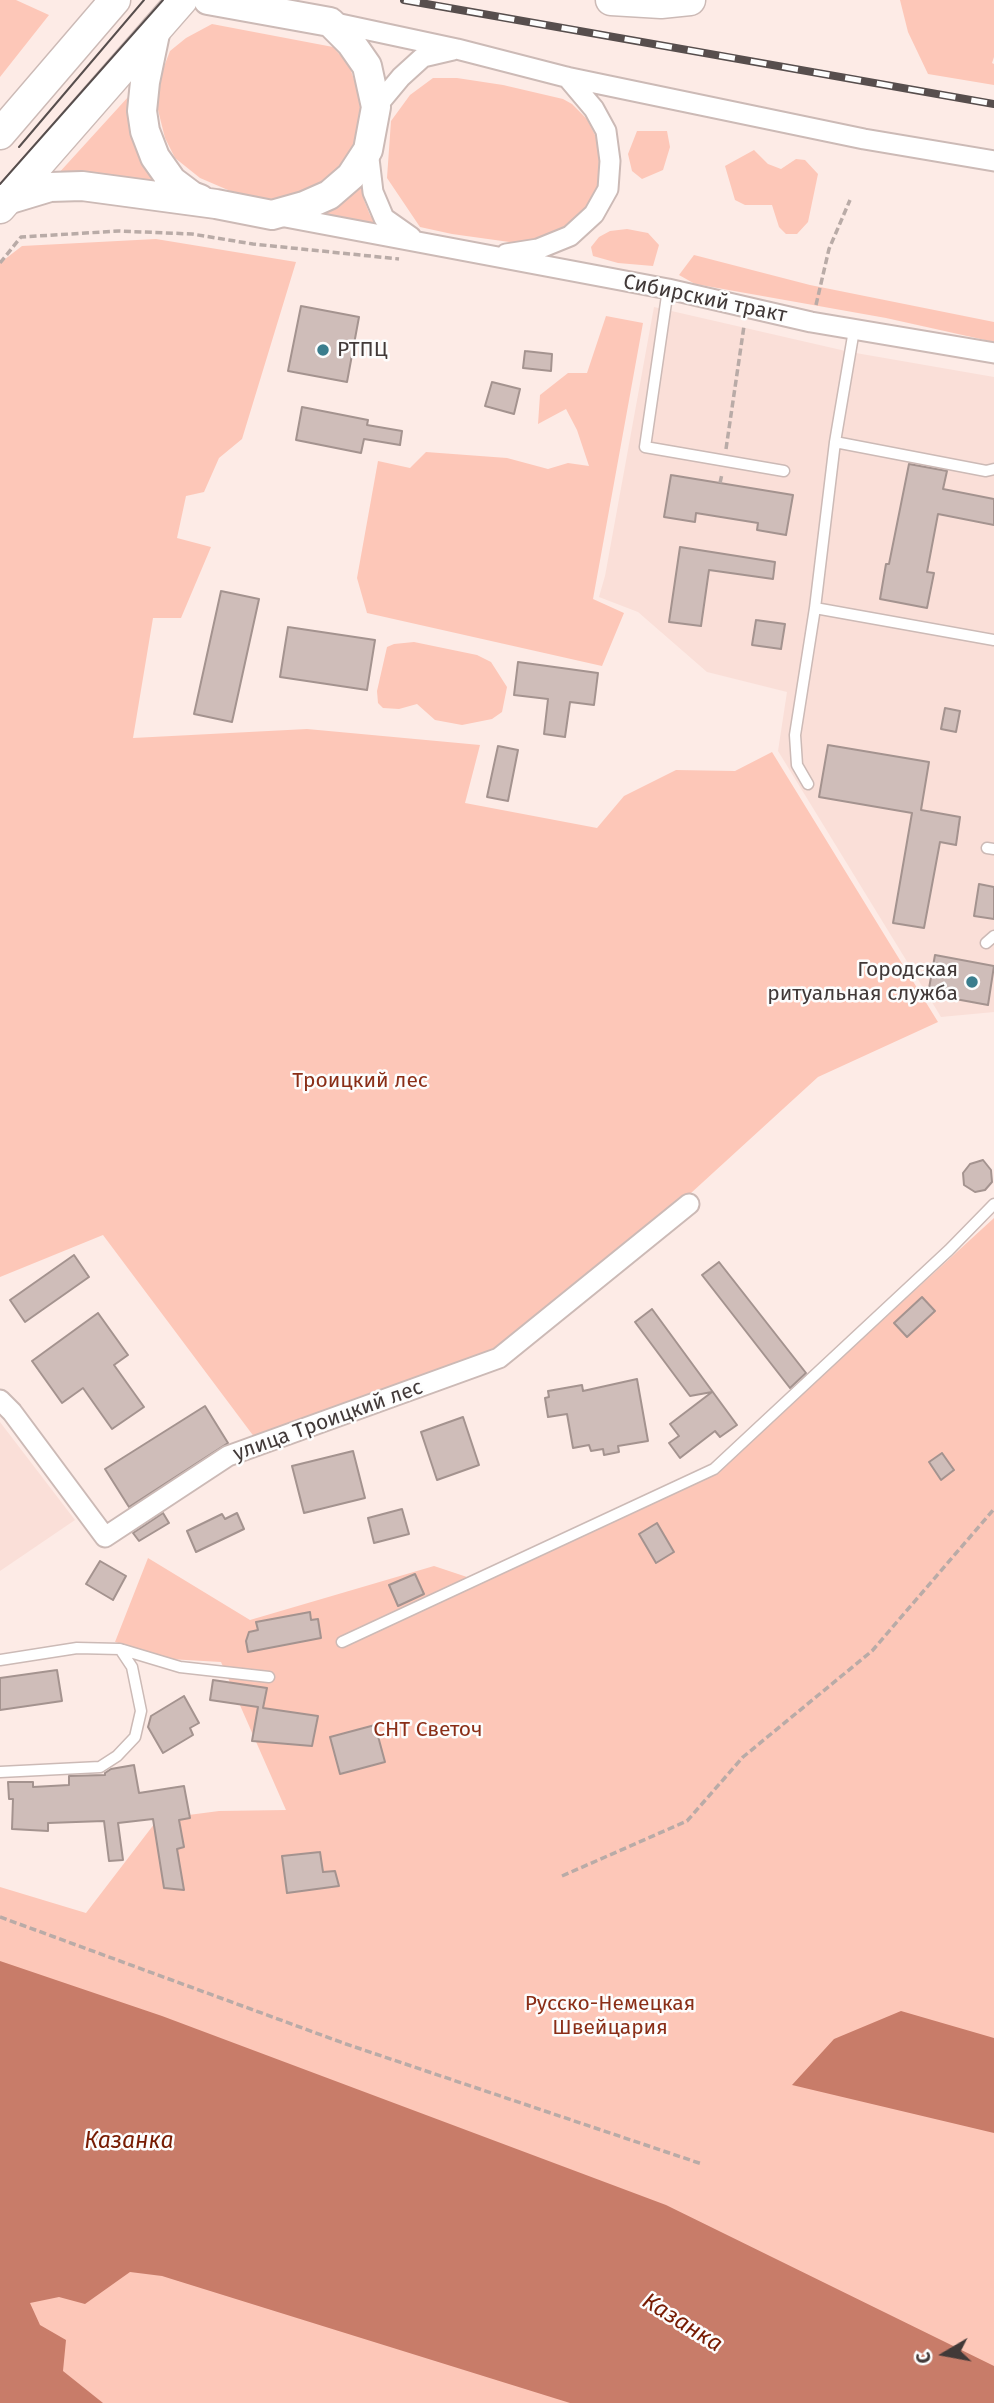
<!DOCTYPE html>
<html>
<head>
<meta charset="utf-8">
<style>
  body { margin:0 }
  #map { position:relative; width:994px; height:2403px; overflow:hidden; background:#fdebe6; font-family:"Fira Sans",sans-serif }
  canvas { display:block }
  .north { position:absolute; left:910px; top:2319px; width:70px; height:70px; -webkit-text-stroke:5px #fdfdfd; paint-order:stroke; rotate:260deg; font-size:19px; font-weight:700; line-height:28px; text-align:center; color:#413938 }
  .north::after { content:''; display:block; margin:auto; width:24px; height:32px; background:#413938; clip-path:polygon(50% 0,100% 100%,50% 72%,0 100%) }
</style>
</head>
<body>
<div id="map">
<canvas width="994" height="2403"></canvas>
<div class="north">С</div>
</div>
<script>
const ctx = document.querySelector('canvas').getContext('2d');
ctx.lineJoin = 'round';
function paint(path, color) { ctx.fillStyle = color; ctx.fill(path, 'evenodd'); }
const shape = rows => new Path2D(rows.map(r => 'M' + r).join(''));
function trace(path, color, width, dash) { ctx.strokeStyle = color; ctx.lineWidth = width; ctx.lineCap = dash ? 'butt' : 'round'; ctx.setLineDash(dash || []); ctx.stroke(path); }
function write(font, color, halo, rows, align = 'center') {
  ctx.font = font + ' "Fira Sans",sans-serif'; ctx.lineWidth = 5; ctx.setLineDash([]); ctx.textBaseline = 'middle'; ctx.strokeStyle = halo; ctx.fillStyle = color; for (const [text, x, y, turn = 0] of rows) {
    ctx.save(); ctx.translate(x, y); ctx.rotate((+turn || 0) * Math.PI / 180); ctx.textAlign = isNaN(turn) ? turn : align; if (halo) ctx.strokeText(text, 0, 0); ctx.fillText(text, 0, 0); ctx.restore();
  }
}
const built = shape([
  [654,307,850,352,994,377,994,1012,941,1017,778,751,787,692,707,672,638,612,599,597,605,576],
  [0,1422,75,1520,0,1571]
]);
const green = shape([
  [0,0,16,0,49,15,0,77],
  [900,0,994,0,994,57,992,63,994,64,994,85,928,74,908,32],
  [212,24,333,47,349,65,361,100,360,134,350,161,320,186,301,194,273,200,235,193,200,178,175,158,165,138,158,110,158,82,170,51,186,38],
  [433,78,457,78,503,85,563,99,572,104,587,119,596,137,600,154,600,172,597,189,590,206,575,225,531,245,452,234,420,227,387,178,391,121,410,95],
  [139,85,175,193,57,175],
  [637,131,667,131,670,147,663,170,642,179,632,171,628,154],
  [754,150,768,164,781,169,796,159,805,160,818,174,808,222,797,234,786,234,779,227,772,205,745,205,735,200,725,166],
  [363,178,364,200,370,215,378,226,315,214],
  [627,229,648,233,659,245,653,266,618,263,593,256,591,247,599,237,610,231],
  [156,239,296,262,242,439,219,458,204,492,186,496,177,538,211,547,181,618,153,618,133,738,307,729,480,745,465,803,597,828,624,796,676,770,735,771,772,752,938,1022,818,1077,691,1193,500,1349,255,1438,103,1235,0,1277,0,263,22,246],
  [694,255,810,285,994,322,994,342,886,318,695,284,679,275],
  [606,316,643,323,593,599,624,613,602,666,367,613,357,578,378,461,410,468,426,452,507,458,548,469,568,463,589,466,577,430,566,409,538,424,540,395,568,373,587,373],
  [414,642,477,655,491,662,507,687,502,712,492,719,462,725,435,720,417,704,399,709,383,708,378,703,377,691,387,647,394,644],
  [994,1218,994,2403,0,2403,0,1887,86,1913,158,1819,219,1811,286,1810,221,1662,169,1659,115,1642,148,1558,250,1620,434,1566,479,1581,712,1476]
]);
const water = shape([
  [0,1961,162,2016,666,2205,994,2366,994,2403,570,2403,162,2276,130,2272,85,2304,59,2297,30,2303,40,2325,66,2340,63,2371,103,2403,0,2403],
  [901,2011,994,2038,994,2133,792,2085,834,2039]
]);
const building = shape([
  [301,306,359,317,347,382,288,371,301,306],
  [525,351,552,354,551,371,523,368,525,351],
  [492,382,520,389,514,414,485,406,492,382],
  [302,407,368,420,367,425,402,431,400,445,364,439,361,453,296,440,302,407],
  [909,464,947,471,943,489,994,499,994,525,938,514,927,572,934,573,927,608,880,599,886,564,889,564,909,464],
  [671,475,793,495,786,535,757,530,758,523,696,513,695,522,664,517,671,475],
  [680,547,775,562,773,579,709,570,701,626,669,622,680,547],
  [221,591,259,599,232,722,194,714,221,591],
  [756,620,785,624,781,649,752,645,756,620],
  [288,627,375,640,367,690,280,677,288,627],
  [518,662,598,673,594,705,570,702,565,737,544,734,548,699,514,695,518,662],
  [945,708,960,711,956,732,941,729,945,708],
  [828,745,929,762,921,810,960,817,956,845,940,842,924,928,893,923,912,813,819,797,828,745],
  [498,746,518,750,508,801,487,797,498,746],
  [979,884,994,887,994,919,974,916,979,884],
  [935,955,994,966,988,1005,928,994,935,955],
  [983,1160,991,1170,992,1182,985,1190,975,1192,964,1185,963,1173,970,1164,983,1160],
  [74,1255,89,1277,25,1322,10,1300,74,1255],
  [719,1262,806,1373,790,1388,702,1275,719,1262],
  [922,1297,935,1311,907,1337,894,1323,922,1297],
  [652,1309,737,1425,720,1437,715,1431,680,1458,669,1443,679,1436,670,1424,712,1392,690,1396,635,1322,652,1309],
  [98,1313,128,1355,114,1365,144,1407,112,1429,83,1388,62,1403,32,1361,98,1313],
  [637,1379,648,1441,618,1446,619,1452,604,1455,603,1449,591,1451,589,1445,573,1448,567,1414,548,1417,545,1398,549,1397,548,1391,582,1385,583,1391,637,1379],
  [205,1406,228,1443,129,1507,105,1469,205,1406],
  [463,1417,479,1465,437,1480,421,1432,463,1417],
  [353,1451,365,1498,304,1513,292,1466,353,1451],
  [942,1453,954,1470,941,1480,929,1462,942,1453],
  [402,1509,409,1534,374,1543,368,1518,402,1509],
  [163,1513,169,1523,139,1541,133,1533,163,1513],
  [237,1513,244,1529,196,1552,187,1531,222,1514,225,1519,237,1513],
  [657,1523,674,1552,656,1563,639,1534,657,1523],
  [100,1561,126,1576,113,1600,86,1584,100,1561],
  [415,1574,424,1594,398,1606,389,1585,415,1574],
  [310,1612,311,1620,318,1619,321,1638,248,1652,246,1641,249,1632,258,1630,256,1622,310,1612],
  [57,1670,62,1701,0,1710,0,1678,57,1670],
  [213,1680,267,1688,263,1708,318,1716,312,1746,252,1741,258,1707,210,1700,213,1680],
  [184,1696,199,1723,190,1728,193,1735,163,1753,148,1727,151,1716,184,1696],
  [375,1725,385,1762,340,1774,330,1737,375,1725],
  [134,1765,139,1793,184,1786,190,1818,179,1820,184,1847,177,1849,184,1890,164,1888,153,1819,118,1823,123,1860,109,1861,104,1821,48,1823,48,1831,12,1829,13,1799,9,1799,8,1782,33,1782,33,1787,69,1785,69,1776,105,1775,105,1773,111,1769,134,1765],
  [320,1852,323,1872,335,1871,339,1886,287,1893,282,1856,320,1852]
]);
const path = shape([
  [0,263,21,237,119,231,192,234,253,244,399,259],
  [816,305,829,249,850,200],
  [726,449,744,326],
  [720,483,722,474],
  [562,1876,687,1821,743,1757,872,1651,994,1509],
  [0,1917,346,2044,702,2164]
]);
const lane = shape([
  [668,289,645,447,784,471],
  [835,442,986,471,994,469],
  [815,608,994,640],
  [808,784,797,765,795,735,815,608,835,442,854,330],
  [987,848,994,849],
  [986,943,994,936],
  [342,1642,714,1469,949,1250,994,1204],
  [120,1649,180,1667,269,1677],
  [0,1660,77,1648,120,1649,132,1667,141,1711,135,1737,117,1756,100,1767,0,1772]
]);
const street = shape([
  [331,22,457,49,566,77,864,139,994,161],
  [376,107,401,77,423,57,453,50],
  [368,150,373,192,384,218,411,237],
  [280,216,668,289,811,322,994,353],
  [506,254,538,249,570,236,594,214,608,189,610,161,606,131,594,109,567,77],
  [0,1400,12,1412,105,1537,228,1456,499,1358,689,1204]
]);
const secondary = shape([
  [156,29,145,82,142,111,145,131,155,157,172,181,192,196,200,199],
  [7,200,50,187,82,186,216,204,272,215,304,206,329,195,351,176,368,150,376,107,367,66,351,43,330,22,208,0]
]);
const primary = shape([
  [611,0,661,3,690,0],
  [0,134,115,0],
  [0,208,182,0]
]);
const tram = shape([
  [19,147,144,0],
  [0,184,163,0]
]);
const rail = shape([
  [404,0,994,104]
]);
const markers = [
  [323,350,7,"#3a7d8d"],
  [972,982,7,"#3a7d8d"]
];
const streetNames = [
  ["Сибирский тракт",705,299,12],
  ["улица Троицкий лес",328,1421,-20]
];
const poiNames = [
  ["РТПЦ",337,350],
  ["Городская",958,970,"right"],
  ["ритуальная служба",958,994,"right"]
];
const parkNames = [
  ["Троицкий лес",360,1081],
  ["СНТ Светоч",428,1730],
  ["Русско-Немецкая",610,2004],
  ["Швейцария",610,2028]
];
const waterNames = [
  ["Казанка",129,2142],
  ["Казанка",682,2323,32]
];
paint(built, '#fadfd8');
paint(green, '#fdc7b8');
paint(water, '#c87c69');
paint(building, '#cfbdb9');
trace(building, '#a4938f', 2);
trace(lane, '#ccbab6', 13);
trace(street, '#ccbab6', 23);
trace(secondary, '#ccbab6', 32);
trace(primary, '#ccbab6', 33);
trace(path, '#b9aba7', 3.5, [7, 3.5]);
trace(lane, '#fff', 10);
trace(street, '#fff', 19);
trace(secondary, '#fff', 28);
trace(primary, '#fff', 30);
trace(tram, '#574e4d', 2);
trace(rail, '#574e4d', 8);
trace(rail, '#fdfdfd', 5, [16]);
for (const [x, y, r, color] of markers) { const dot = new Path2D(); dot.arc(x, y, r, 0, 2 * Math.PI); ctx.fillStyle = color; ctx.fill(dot); trace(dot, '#fdfdfd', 2.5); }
write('21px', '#413938', '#fdfdfd', streetNames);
write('21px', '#413938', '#fdfdfd', poiNames, 'left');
write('21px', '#8a2e17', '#fdfdfd', parkNames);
write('italic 23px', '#771b02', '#fdfdfd', waterNames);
</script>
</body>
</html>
